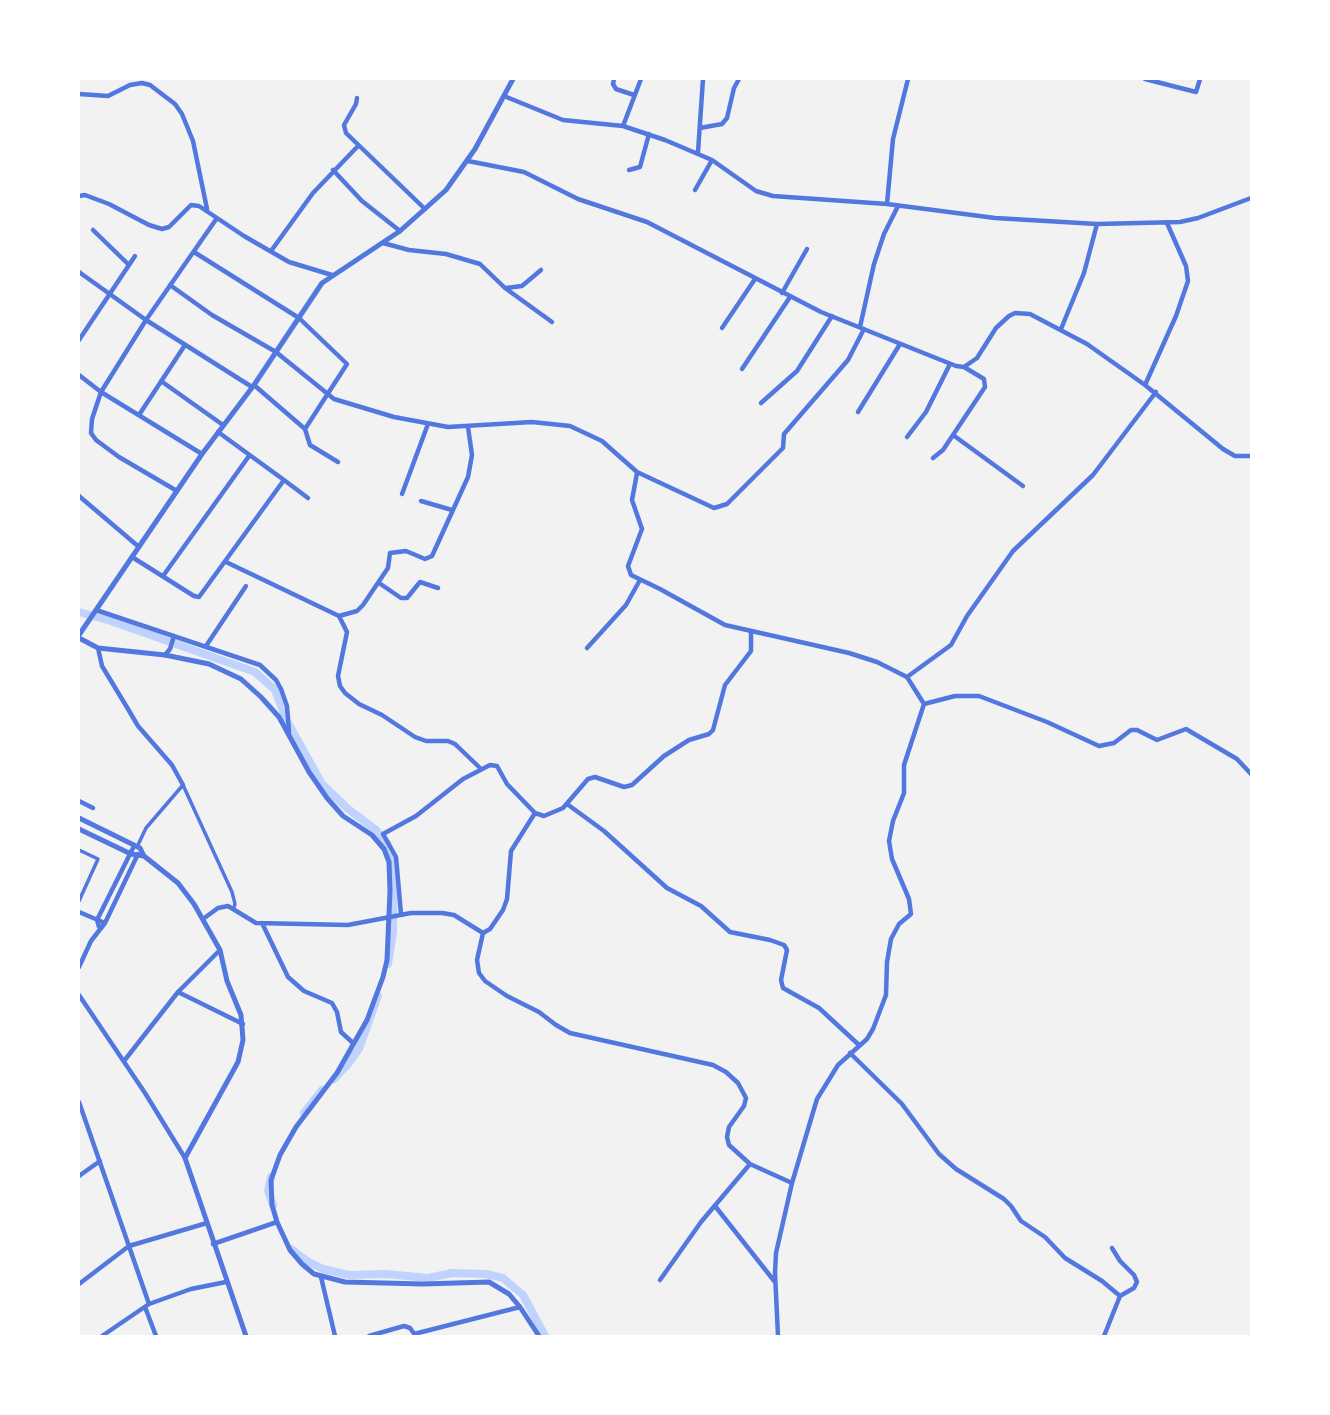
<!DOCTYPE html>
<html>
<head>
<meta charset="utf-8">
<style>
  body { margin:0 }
  #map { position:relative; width:1330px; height:1415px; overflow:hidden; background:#f2f2f2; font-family:Figtree,sans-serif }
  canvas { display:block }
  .frame { position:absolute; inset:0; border:80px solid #fff; pointer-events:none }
</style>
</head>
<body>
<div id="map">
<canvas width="1330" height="1415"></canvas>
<div class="frame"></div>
</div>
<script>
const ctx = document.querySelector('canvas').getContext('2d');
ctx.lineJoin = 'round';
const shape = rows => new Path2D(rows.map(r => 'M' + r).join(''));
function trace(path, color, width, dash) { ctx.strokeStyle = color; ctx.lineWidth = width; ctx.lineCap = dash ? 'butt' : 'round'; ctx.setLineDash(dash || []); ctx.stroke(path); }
const canal = shape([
  [79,612,111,621,255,672,275,690,287,721,322,784,348,809,376,830,387,843,393,859,394,875,393,932,388,964],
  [334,1079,348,1064,359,1049,378,996],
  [304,1113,322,1090],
  [271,1177,268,1191,273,1205],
  [291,1249,307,1261,323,1269,349,1275,386,1274,428,1278,452,1273,486,1274,503,1278,523,1295,545,1336]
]);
const pedestrian = shape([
  [137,847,146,828,183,785,232,892,235,904,234,907],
  [79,850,98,859,79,901]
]);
const minor = shape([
  [614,79,613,84,616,89,634,95],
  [1145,79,1196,92,1200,79],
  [79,94,108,96,130,85,142,83,150,85,175,104,182,114,193,141,207,209],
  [504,96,563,120,623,126,665,140,712,160,756,191,773,196,887,204,995,218,1097,224,1180,222,1198,218,1251,198],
  [357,98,356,104,344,125,346,133,425,209],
  [623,126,641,79],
  [700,128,722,124,727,118,734,88,739,79],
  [698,152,703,79],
  [468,161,524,172,578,199,647,222,821,312,956,366,964,367,977,358,996,328,1009,316,1015,313,1030,314,1087,344,1145,385,1223,449,1235,456,1251,456],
  [333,170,362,201,400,231],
  [629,170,640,167,649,134],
  [695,190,712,160],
  [79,196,85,195,109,204,149,225,162,229,169,227,191,205,199,206,244,236,289,262,332,275],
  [887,204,893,139,908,79],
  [93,230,128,264],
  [383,243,409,250,446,254,480,264,505,288,552,322],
  [271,251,313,193,358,146],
  [194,252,299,318,347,364,305,429,254,385],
  [79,272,146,320,252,387],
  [170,285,212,315,276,352,334,399,394,417,448,427,532,422,570,426,602,441,637,472,714,508,727,504,783,448,784,434,848,360,864,329],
  [506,288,522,286,541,270],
  [782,293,807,249],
  [860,327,874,264,884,234,898,206],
  [722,328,755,279],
  [1061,329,1084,273,1097,224],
  [79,340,135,256],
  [742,369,790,297],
  [79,375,101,392,202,454],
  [161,381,223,425],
  [1145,385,1176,316,1188,281,1186,266,1167,223],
  [761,403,797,371,832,316],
  [858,412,900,344],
  [139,415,185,345],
  [305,429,310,445,338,462],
  [953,435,1023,486],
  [907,437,926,412,950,364],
  [933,458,943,450,985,387,984,379,964,367],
  [637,473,632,500,642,529,628,566,631,575,660,589,725,625,849,653,877,662,907,677],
  [284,480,308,498],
  [177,491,119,457,96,440,91,433,92,419,101,392,146,320,217,218],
  [402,494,428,424],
  [79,496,139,547],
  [421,501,452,510],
  [132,557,194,596,199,597,284,480,218,432],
  [226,562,339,616,347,632,338,676,340,686,345,693,359,704,382,715,415,737,426,741,448,741,455,744,480,768],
  [163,576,249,456],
  [379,583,401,598,407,598,420,582,438,588],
  [96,610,260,665,276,680,281,689,287,706,289,732],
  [339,616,357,611,363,605,388,568,390,553,406,551,425,559,432,556,468,477,472,455,468,427],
  [206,646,246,586],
  [98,648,102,666,128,709,138,726,172,765,183,785],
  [587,648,626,605,640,580],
  [165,655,170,649,174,636],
  [924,704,955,696,979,696,1047,722,1099,746,1114,743,1131,730,1137,730,1157,740,1186,729,1237,759,1251,774],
  [79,801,93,808],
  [567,804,604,831,667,888,701,906,730,932,770,940,784,945,787,950,781,980,783,988,819,1008,859,1045],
  [79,912,105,923],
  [401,914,396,857,383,834,416,816,463,779,490,765,497,766,507,784,535,813,544,816,563,808,588,779,595,777,624,787,632,785,664,756,689,740,709,734,713,730,725,685,751,651,751,631],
  [203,919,218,908,228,906,256,923,348,925,411,913,442,913,454,915,483,933,477,960,479,973,485,981,507,996,539,1012,556,1025,570,1033,713,1065,726,1072,738,1083,746,1098,744,1106,729,1127,727,1137,729,1145,750,1164,792,1183],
  [262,923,288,977,304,991,332,1003,337,1012,341,1032,353,1043],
  [99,927,97,920,134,846],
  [483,933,490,929,503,910,507,899,511,851,535,813],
  [79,967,91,941,105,923,138,854],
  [178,992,243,1024],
  [79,995,145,1093,185,1158],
  [850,1053,902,1104,939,1154,956,1169,1004,1199,1011,1206,1021,1221,1045,1237,1065,1258,1102,1281,1120,1296],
  [124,1061,178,992,220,950],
  [79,1102,149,1304],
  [79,1176,100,1161],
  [715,1206,775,1282],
  [213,1244,277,1222],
  [321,1277,335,1336],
  [660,1280,701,1222,750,1164],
  [79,1284,129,1246,207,1223],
  [145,1307,156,1336],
  [414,1334,520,1307],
  [102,1336,149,1304,191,1289,226,1282],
  [369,1336,404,1326,410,1328,415,1335],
  [778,1336,775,1273,776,1253,792,1183,817,1099,838,1065,867,1039,873,1029,886,995,887,962,891,939,899,924,911,914,909,899,892,859,889,841,893,821,904,793,904,765,924,704,907,677,951,645,967,616,1013,551,1093,475,1156,392],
  [1104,1336,1120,1296,1134,1288,1137,1282,1134,1275,1120,1261,1112,1248]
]);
const tertiary = shape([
  [79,635,202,454,254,385,322,283,400,231,446,190,475,149,513,79],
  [79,638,98,648,165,655,209,664,241,679,261,697,279,717,309,772,327,798,343,816,372,835,384,849,389,862,390,891,387,960,383,977,367,1020,337,1073,296,1127,280,1155,271,1180,272,1205,277,1222,290,1250,302,1264,314,1274,345,1282,423,1284,489,1282,509,1294,520,1307,539,1336],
  [79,818,140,848,144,856,178,883,194,904,220,950,227,981,241,1015,243,1040,238,1062,185,1158,246,1336],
  [79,829,131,854,144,856]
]);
trace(canal, '#bfd3fe', 8);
trace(pedestrian, '#5277de', 3.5);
trace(minor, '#5277de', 4.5);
trace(tertiary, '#5277de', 5);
</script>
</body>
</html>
